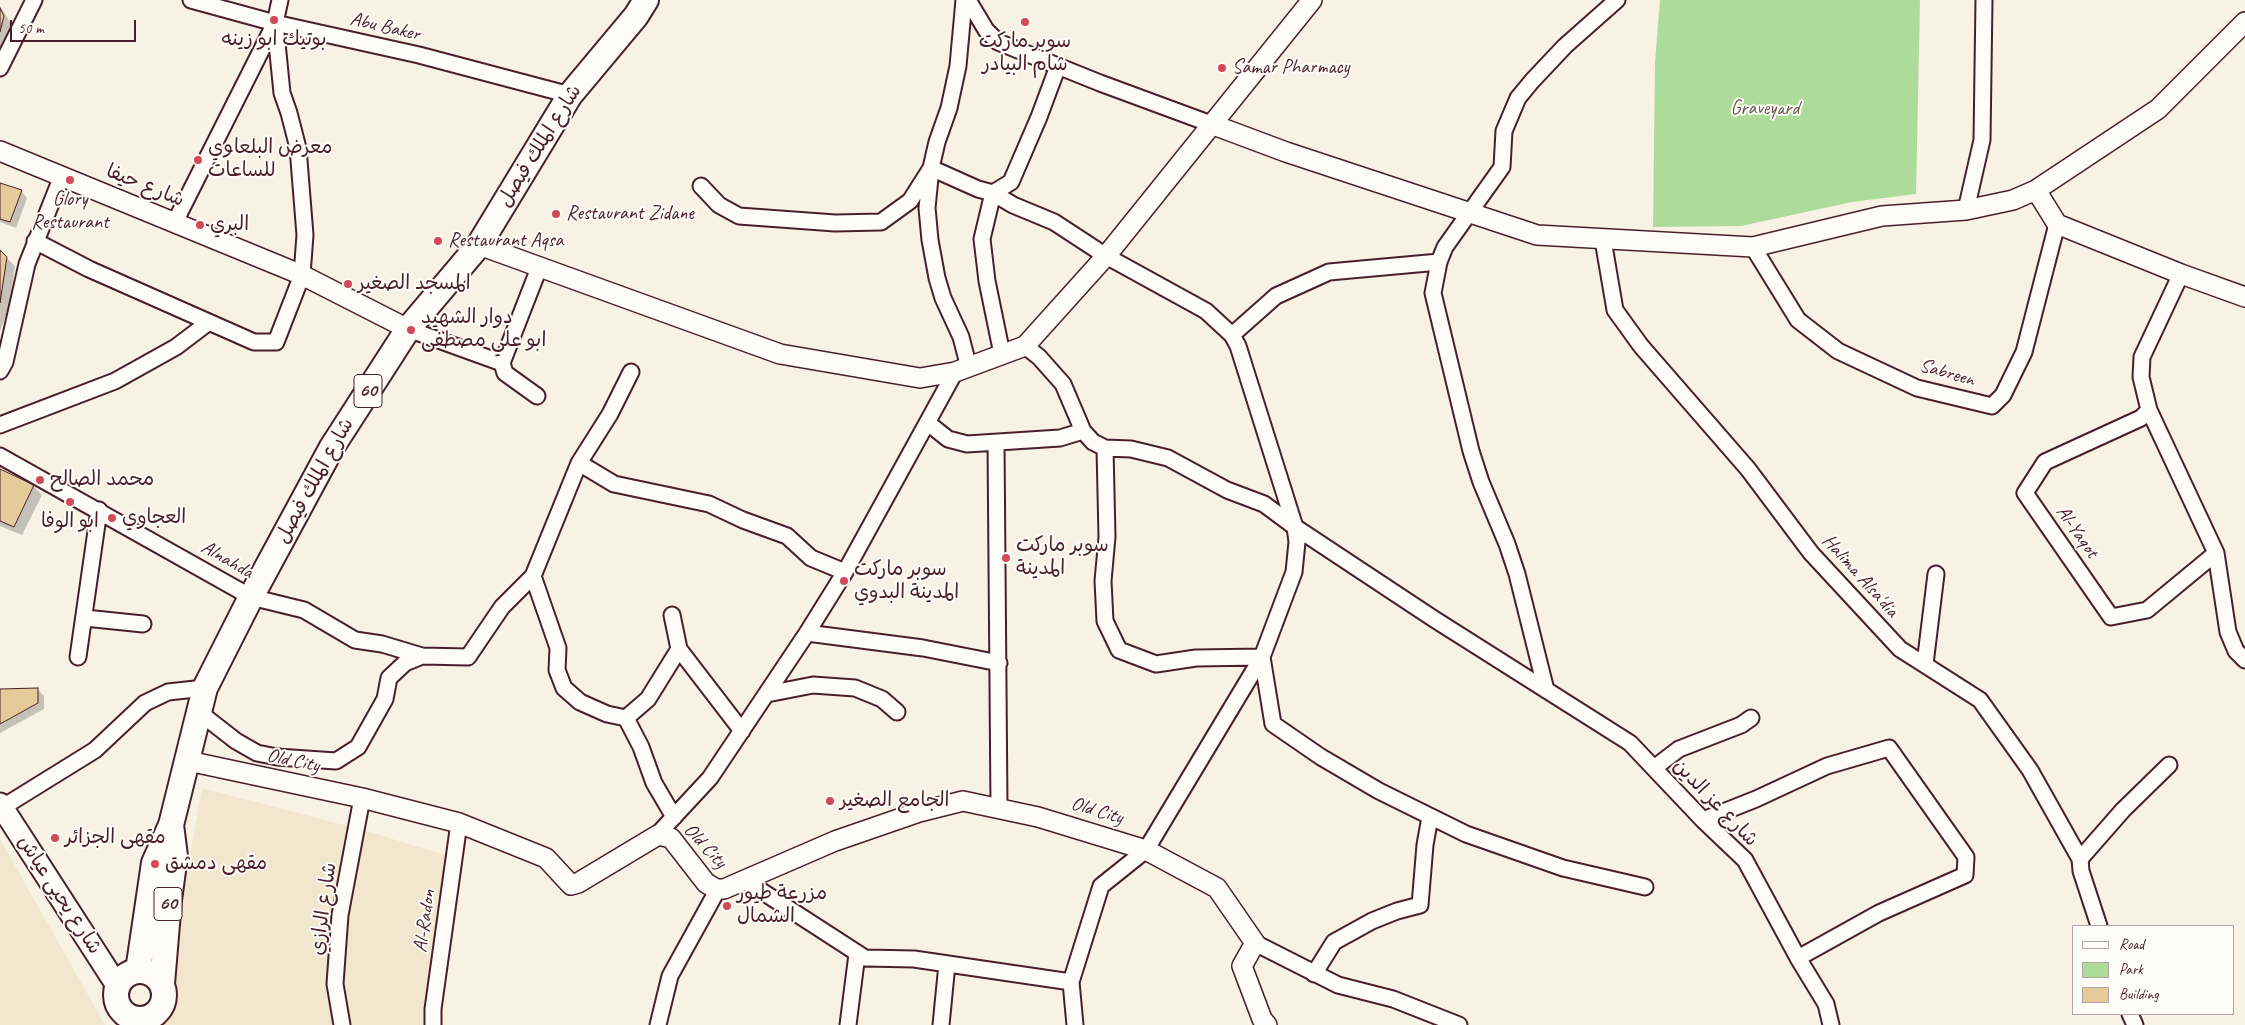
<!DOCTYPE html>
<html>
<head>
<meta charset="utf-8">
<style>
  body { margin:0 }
  #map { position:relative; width:2245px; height:1025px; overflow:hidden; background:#f8f2e4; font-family:Caveat,sans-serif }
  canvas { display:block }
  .legend { position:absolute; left:2072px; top:925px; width:162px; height:90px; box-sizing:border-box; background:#fdfcf7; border:1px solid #b5a4a5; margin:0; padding:6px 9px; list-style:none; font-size:15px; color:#4a1f2b }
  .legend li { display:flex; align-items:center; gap:10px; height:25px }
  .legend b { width:25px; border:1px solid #b5a4a5 }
  .scale { position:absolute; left:10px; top:20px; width:126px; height:22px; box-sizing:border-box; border:2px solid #4a1f2b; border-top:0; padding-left:6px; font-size:15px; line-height:18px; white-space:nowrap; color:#4a1f2b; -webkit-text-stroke:4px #fdfcf7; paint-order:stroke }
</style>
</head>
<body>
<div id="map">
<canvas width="2245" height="1025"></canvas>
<ul class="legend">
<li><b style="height:6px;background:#fdfcf7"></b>Road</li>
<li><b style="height:14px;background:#addb9a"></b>Park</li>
<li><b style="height:14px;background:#e5ca9a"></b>Building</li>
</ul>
<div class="scale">50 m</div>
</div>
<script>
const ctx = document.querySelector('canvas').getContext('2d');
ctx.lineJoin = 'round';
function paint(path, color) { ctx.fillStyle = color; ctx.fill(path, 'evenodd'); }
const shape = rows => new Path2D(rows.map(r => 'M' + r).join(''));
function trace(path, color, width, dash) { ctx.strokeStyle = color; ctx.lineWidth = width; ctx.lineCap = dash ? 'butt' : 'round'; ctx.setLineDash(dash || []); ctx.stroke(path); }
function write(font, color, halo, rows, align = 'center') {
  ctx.font = font + ' Caveat,"Playpen Sans Arabic",sans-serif'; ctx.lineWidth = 4; ctx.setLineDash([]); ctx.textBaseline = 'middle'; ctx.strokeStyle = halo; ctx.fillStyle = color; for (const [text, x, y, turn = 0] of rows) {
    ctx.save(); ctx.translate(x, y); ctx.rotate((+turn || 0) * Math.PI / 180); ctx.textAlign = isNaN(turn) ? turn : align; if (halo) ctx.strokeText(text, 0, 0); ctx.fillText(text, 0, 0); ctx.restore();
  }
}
const built = shape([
  [202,788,363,830,461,860,432,1025,160,1025],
  [0,839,105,1025,0,1025]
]);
const green = shape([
  [1660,0,1920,0,1916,194,1852,202,1741,226,1653,227,1655,62]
]);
const shadow = shape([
  [0,6,12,25,0,61],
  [0,184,21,191,27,198,16,228,0,222],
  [0,252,15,266,9,307,0,331],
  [0,470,34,487,42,495,22,535,0,526],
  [0,690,38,690,44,696,44,709,0,733]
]);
const building = shape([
  [0,8,4,16,0,32,0,8],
  [0,183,22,190,10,222,0,219,0,183],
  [0,250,7,257,0,303,0,250],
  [0,469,34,485,14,527,0,521,0,469],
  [38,688,38,703,0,724,0,689,38,688]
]);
const minor = shape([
  [191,0,275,23,419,55,570,95],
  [964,0,958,66,949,108,937,142,931,168,927,208,930,240,937,278,943,298,961,337,969,368],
  [968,0,986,30,998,42,1100,83,1211,124],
  [0,68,34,0],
  [701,186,719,205,739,216,835,223,881,222,910,201,931,168,978,189,993,193,1013,205,1054,222,1106,256,1206,311,1232,335,1238,346,1295,527,1297,542,1294,572,1262,657,1146,850,1101,886,1071,982,1075,1025],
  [1966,210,1982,140,1984,0],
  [175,222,275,23,280,0],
  [1603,240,1615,310,1641,346,1748,469,1811,553,1900,649,1980,700,2030,770,2080,859,2081,871,2099,926],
  [35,241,89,269,254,342,276,342,302,275,305,235,298,148,289,113,282,93,275,23],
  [1753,247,1798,320,1838,351,1917,388,1992,406,2003,395,2024,352,2057,224],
  [2181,274,2142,357,2141,377,2149,410,2216,553,2228,632,2236,651,2245,660],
  [408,329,502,363,539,268],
  [1232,335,1276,296,1329,272,1439,262],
  [1025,346,1039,357,1063,384,1083,431,1093,442,1105,448,1131,449,1168,458,1227,490,1264,504,1295,527,1434,619,1630,743,1703,820,1745,860,1798,958,1826,1004,1831,1025],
  [1002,354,987,281,982,239,993,193,1011,182,1039,117,1058,66],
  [502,363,505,373,537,396],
  [0,371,5,362,27,264,62,176],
  [631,372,610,414,579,463,533,576,558,648,557,670,564,688,580,702,607,714,626,718,641,747,654,783,674,817],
  [2149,410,2141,418,2045,462,2025,493,2111,617,2147,610,2216,553],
  [928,423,948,439,967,444,1060,438,1083,431],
  [0,425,115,381,176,347,209,322],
  [996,443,999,807],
  [1105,448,1107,537,1103,581,1105,621,1119,650,1156,664,1196,658,1262,657,1273,724,1321,757,1379,791,1466,834,1563,868,1645,887],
  [0,456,251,597,304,610,355,640,382,644,422,656],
  [579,463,614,484,709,504,743,520,787,536,811,558,845,572],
  [672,615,679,649,742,731],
  [85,618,143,624],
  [807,633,923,648,999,663],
  [78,657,99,510],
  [1925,664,1936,574],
  [1546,690,1517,574,1507,544,1481,482,1471,451,1433,293,1439,262,1445,247,1502,167,1504,131,1518,98,1532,81,1565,46,1617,0],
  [767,694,813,685,855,688,882,699,897,712],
  [200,713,236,741,257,753,277,757,336,761,358,747,385,699,389,678,405,663,422,656,468,657,502,607,533,576],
  [626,718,648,699,679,649],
  [1654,768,1679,749,1741,725,1751,718],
  [0,812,3,807,95,750,145,703,168,692,205,688],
  [1703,820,1756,799,1827,766,1889,748,1966,857,1965,875,1879,913,1798,958],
  [657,835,710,778,807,633,845,572,955,372],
  [2080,859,2123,810,2169,765],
  [746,881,865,958,914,959,1071,982],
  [1255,943,1338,985,1393,999,1459,1025],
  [1314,974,1334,942,1372,921,1397,911,1420,905,1425,845,1430,817],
  [2130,1014,2135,1025],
  [342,1025,335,984,340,915,362,798],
  [433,1025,433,1009,459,823],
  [658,1025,670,976,718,889],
  [848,1025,857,954],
  [941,1025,947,964]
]);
const tertiary = shape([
  [1211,124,1286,152,1537,235,1753,247,1882,216,1966,210,2013,200,2036,190,2158,109,2245,22],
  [0,151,302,275,408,329],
  [2036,190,2057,224,2181,274,2245,297],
  [479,245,780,354,920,378,955,372,1025,346,1106,256,1312,0],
  [188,761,362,798,459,823,546,858,571,885,578,883,658,835,671,838,706,883,716,889,724,889,835,841,919,812,963,801,1038,817,1146,850,1217,888,1255,943,1242,966,1262,1019,1267,1025]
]);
const secondary = shape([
  [0,804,118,987]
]);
const primary = shape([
  [138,971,154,863,171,825,205,688,251,597,332,447,408,329,479,245,570,95,636,16,646,0],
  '116 995a24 24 0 1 1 48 0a24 24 0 1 1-48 0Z',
  [162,984,169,900,175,856,171,825]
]);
const markers = [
  [274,20,5,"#d1495b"],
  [1025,22,5,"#d1495b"],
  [1222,68,5,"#d1495b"],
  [198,160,5,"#d1495b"],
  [70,180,5,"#d1495b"],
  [556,214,5,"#d1495b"],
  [200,225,5,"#d1495b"],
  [438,241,5,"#d1495b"],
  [348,284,5,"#d1495b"],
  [411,330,5,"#d1495b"],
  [40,480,5,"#d1495b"],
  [70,502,5,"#d1495b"],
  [112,518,5,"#d1495b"],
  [1006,558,5,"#d1495b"],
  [844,581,5,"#d1495b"],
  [830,801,5,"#d1495b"],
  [55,838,5,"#d1495b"],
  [155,864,5,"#d1495b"],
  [727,906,5,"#d1495b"]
];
const shields = [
  [368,391,28],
  [168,904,28]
];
const shieldNames = [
  ["60",368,391],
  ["60",168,904]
];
const streetNames = [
  ["Abu Baker",385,27,13],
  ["شارع الملك فيصل",540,146,-58],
  ["شارع حيفا",145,186,22],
  ["Sabreen",1947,373,16],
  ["شارع الملك فيصل",315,481,-61],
  ["Al-Yaqot",2077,532,55],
  ["Alnahda",227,560,30],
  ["Halima Alsa'dia",1860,576,48],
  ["Old City",293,761,12],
  ["شارع عز الدين",1715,803,46],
  ["Old City",1097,811,17],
  ["Old City",705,846,47],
  ["شارع يحيى عياش",59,895,57],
  ["شارع الرازي",324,909,-82],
  ["Al-Radon",425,921,-82]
];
const poiNames = [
  ["بوتيك ابو زينه",274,40,"center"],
  ["سوبر ماركت",1025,42,"center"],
  ["شام البيادر",1025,65,"center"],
  ["Samar Pharmacy",1232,68],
  ["معرض البلعاوي",208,148],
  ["للساعات",208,171],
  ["Glory",70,200,"center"],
  ["Restaurant",70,223,"center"],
  ["Restaurant Zidane",566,214],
  ["البري",210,225],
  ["Restaurant Aqsa",448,241],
  ["المسجد الصغير",358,284],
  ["دوار الشهيد",421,318],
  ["ابو علي مصطفى",421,341],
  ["محمد الصالح",50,480],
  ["العجاوي",122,518],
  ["ابو الوفا",70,522,"center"],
  ["سوبر ماركت",1016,546],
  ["المدينة",1016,569],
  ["سوبر ماركت",854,570],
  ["المدينة البدوي",854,593],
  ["الجامع الصغير",840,801],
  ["مقهى الجزائر",65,838],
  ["مقهى دمشق",165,864],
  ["مزرعة طيور",737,894],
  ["الشمال",737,917]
];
const parkNames = [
  ["Graveyard",1765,109]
];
paint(built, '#f2e6ce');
paint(green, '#addb9a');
paint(shadow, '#0003');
paint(building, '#e5ca9a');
trace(building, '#4a1f2b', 1);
trace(minor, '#4a1f2b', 19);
trace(tertiary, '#4a1f2b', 22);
trace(secondary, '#4a1f2b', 25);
trace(primary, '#4a1f2b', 28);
trace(minor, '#fdfcf7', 15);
trace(tertiary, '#fdfcf7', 19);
trace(secondary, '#fdfcf7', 21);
trace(primary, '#fdfcf7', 24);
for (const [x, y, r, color] of markers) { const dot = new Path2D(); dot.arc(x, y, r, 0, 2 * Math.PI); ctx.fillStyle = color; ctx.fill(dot); trace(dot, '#fdfcf7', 2); }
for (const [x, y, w] of shields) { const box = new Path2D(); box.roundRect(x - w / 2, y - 16.5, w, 33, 4); ctx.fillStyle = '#fdfcf7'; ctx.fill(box); trace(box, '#4a1f2b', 1); }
write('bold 19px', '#4a1f2b', null, shieldNames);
write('20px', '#4a1f2b', '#fdfcf7', streetNames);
write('20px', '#4a1f2b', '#fdfcf7', poiNames, 'left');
write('20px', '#68574c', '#fdfcf7', parkNames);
</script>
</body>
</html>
